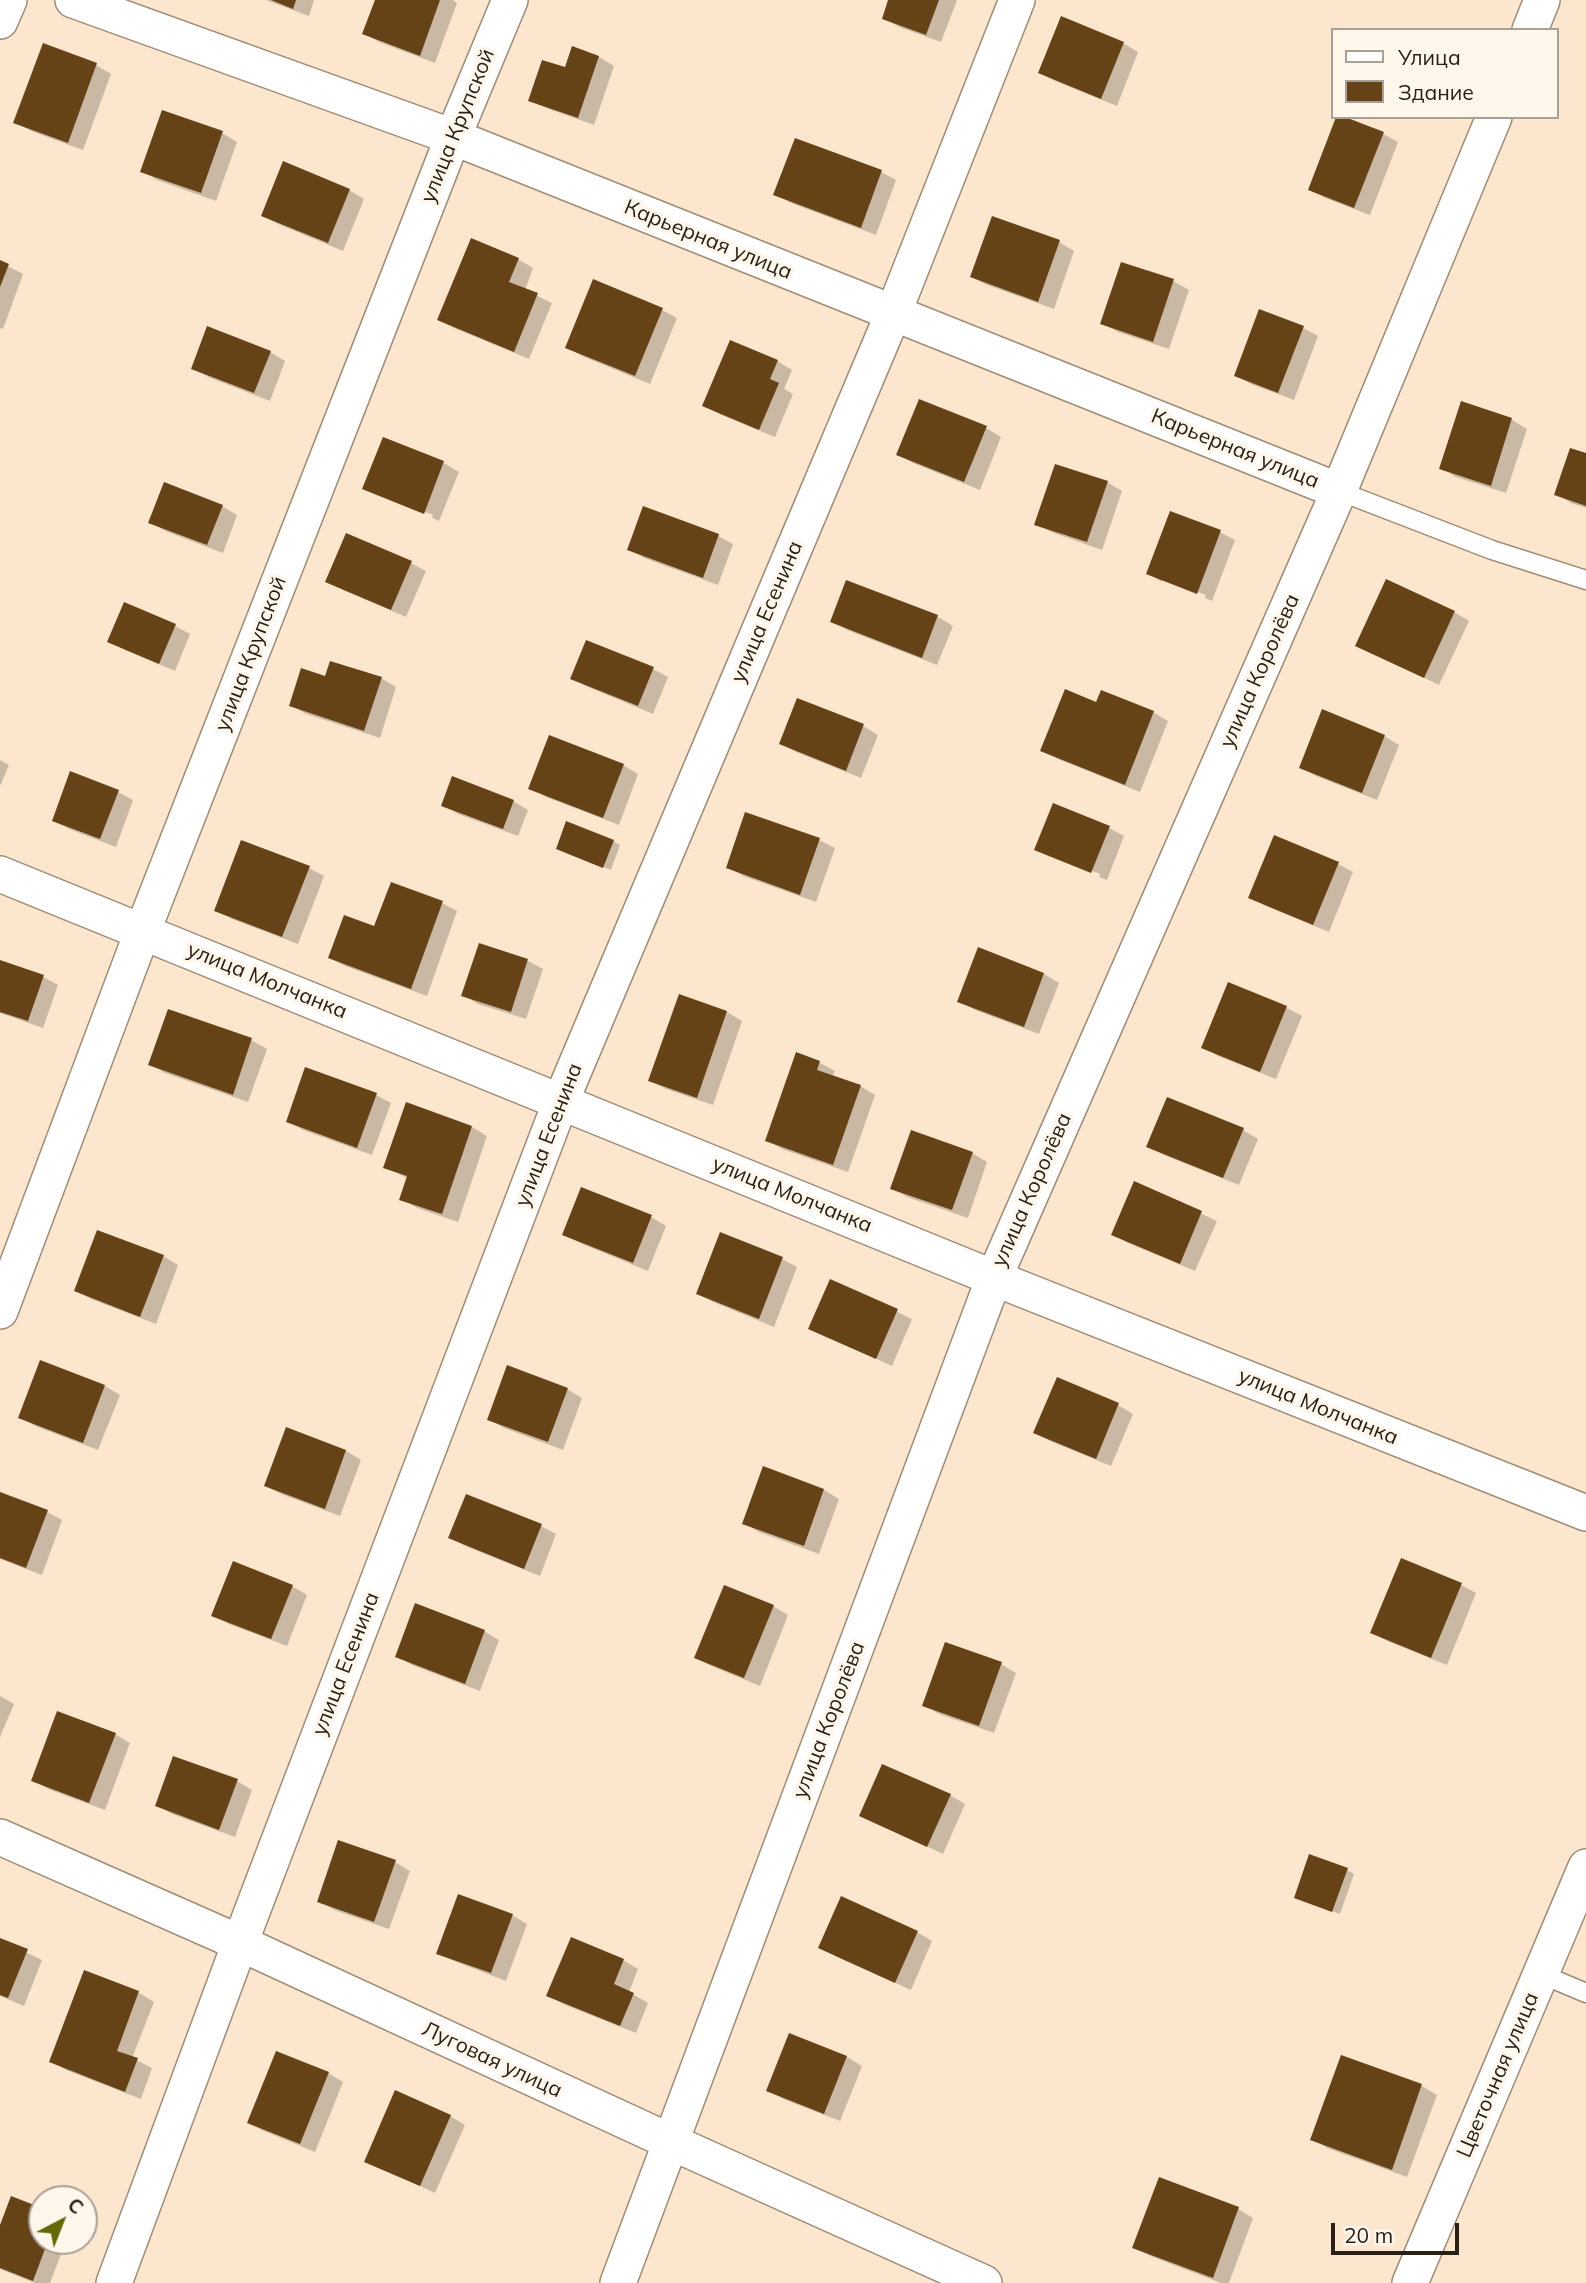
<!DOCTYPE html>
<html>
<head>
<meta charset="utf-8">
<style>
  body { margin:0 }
  #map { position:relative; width:1586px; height:2283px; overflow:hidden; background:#fce7ce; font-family:Mulish,sans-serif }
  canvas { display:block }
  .legend { position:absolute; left:1331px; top:28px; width:228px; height:91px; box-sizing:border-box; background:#fff6ec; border:2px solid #a9a096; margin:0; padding:9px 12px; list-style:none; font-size:21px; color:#272016 }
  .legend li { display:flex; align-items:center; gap:14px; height:35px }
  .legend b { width:35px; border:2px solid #a9a096 }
  .north { position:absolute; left:28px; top:2185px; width:70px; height:70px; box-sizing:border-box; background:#fff6ec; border:2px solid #a9a096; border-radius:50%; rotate:42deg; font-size:19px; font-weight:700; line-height:28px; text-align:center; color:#272016 }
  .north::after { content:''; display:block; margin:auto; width:24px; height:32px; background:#646805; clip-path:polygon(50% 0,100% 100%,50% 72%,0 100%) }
  .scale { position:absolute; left:1331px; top:2223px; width:128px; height:32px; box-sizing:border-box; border:4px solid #272016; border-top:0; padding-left:9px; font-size:21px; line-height:24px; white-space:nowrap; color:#272016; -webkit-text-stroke:5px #fff6ec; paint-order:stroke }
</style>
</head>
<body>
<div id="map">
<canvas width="1586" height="2283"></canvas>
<ul class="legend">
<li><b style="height:9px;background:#fff"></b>Улица</li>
<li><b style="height:19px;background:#654316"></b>Здание</li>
</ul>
<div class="north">С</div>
<div class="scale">20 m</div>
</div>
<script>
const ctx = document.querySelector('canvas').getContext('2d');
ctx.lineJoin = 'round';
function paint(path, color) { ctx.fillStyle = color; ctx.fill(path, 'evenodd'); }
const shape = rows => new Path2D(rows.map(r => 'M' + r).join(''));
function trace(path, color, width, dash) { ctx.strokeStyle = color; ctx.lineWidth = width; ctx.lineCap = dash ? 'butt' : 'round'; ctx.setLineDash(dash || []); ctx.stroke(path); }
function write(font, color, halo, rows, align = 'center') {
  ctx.font = font + ' Mulish,sans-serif'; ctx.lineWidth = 7; ctx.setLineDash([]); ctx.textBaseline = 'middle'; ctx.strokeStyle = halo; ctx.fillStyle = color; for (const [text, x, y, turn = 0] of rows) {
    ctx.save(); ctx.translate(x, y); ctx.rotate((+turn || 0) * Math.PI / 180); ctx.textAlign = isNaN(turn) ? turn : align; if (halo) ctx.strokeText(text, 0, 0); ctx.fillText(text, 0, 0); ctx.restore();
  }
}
const shadow = shape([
  [266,0,314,0,309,16],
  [376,0,453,0,457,3,435,63,379,42,364,33],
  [890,0,957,0,941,42,899,27,884,18],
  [1123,43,1138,52,1117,106,1055,81,1040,73],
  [44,46,96,65,111,74,83,150,31,131,16,122],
  [573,49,599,57,614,66,594,125,546,108,530,100,566,70],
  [222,133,237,142,216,201,157,180,142,171],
  [1383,134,1398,142,1370,215,1325,198,1310,189],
  [881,172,896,180,876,235,791,203,776,194],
  [349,190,364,199,343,251,278,224,263,216],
  [1059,242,1074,251,1054,309,987,285,972,277],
  [518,259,533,268,525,290,552,303,529,359,454,328,439,320],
  [0,262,23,274,3,329,0,328],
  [1122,264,1173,281,1189,290,1169,349,1118,332,1102,323],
  [662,310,677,318,650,384,582,356,567,347],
  [1303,328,1318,336,1294,400,1251,384,1236,375],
  [270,352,285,361,270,401,208,377,193,368],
  [777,361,792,370,784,389,793,394,775,437,719,414,704,406],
  [1462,403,1512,420,1527,429,1506,493,1456,477,1441,468],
  [986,428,1001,437,980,490,913,463,898,454],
  [384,439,444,463,459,472,439,521,432,518,433,515,378,493,378,496,365,488],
  [1586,455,1586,508,1571,503,1556,494],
  [1107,482,1122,491,1102,550,1051,532,1036,524],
  [222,506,237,515,223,553,165,531,150,522],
  [1220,532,1235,540,1212,601,1205,598,1206,595,1162,579,1162,582,1148,574],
  [718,536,733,544,718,585,644,558,629,549],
  [411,563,426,571,406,617,343,590,328,581],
  [847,582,938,617,953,626,937,665,847,630,832,621],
  [1454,612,1469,621,1439,685,1358,646],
  [175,626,190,634,175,671,125,650,110,641],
  [653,669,668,677,653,714,588,687,572,678],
  [326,678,381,678,396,687,380,738,306,714,291,705],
  [798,700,863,726,878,735,861,778,796,752,781,744],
  [1097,704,1153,712,1168,721,1140,792,1058,759,1043,750],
  [1384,736,1399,745,1377,800,1316,776,1301,767],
  [0,760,9,765,0,786],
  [623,765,638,774,619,825,546,797,531,788],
  [118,792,133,800,116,847,69,829,54,821],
  [513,801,528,810,518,836,458,814,443,805],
  [747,814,819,840,835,848,816,902,743,876,728,867],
  [1109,828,1124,836,1107,880,1099,877,1100,874,1050,854,1050,857,1037,849],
  [613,841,620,845,611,870,558,849],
  [1338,864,1353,872,1329,932,1266,906,1251,898],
  [309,868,324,876,298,944,232,919,217,910],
  [442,903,457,911,427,996,345,966,330,958,375,929],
  [480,945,528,961,543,969,526,1019,478,1004,463,995],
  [979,950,1044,974,1059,983,1039,1034,975,1010,959,1001],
  [0,962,43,977,58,985,43,1028,0,1013],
  [1229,984,1287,1008,1302,1016,1276,1079,1218,1056,1203,1047],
  [680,996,727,1012,742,1021,713,1105,666,1089,651,1081],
  [169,1011,251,1040,267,1049,248,1102,165,1073,150,1064],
  [797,1055,820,1063,835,1071,832,1077,860,1086,875,1095,848,1172,782,1149,767,1140],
  [376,1095,391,1103,372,1155,303,1130,288,1121],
  [472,1127,487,1136,458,1222,417,1208,402,1199,409,1179,385,1167],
  [1243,1130,1258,1139,1239,1185,1164,1155,1149,1146],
  [972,1153,987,1162,968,1218,907,1197,892,1188],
  [1135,1183,1217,1221,1195,1271,1128,1243,1113,1234],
  [651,1217,666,1226,648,1271,580,1243,564,1235],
  [163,1256,178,1265,156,1324,91,1299,76,1291],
  [782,1259,797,1267,774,1327,713,1302,698,1294],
  [831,1281,912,1319,892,1366,810,1328],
  [41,1362,105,1386,120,1395,98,1450,35,1426,20,1417],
  [567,1389,582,1398,563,1450,504,1428,489,1419],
  [1118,1405,1133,1414,1111,1466,1050,1441,1035,1433],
  [287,1430,346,1451,361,1460,340,1516,281,1494,266,1486],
  [764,1468,824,1490,839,1499,819,1554,759,1532,744,1523],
  [0,1494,47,1512,62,1520,42,1575,0,1559],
  [541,1526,556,1534,540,1576,465,1546,450,1537],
  [1461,1585,1476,1593,1447,1665,1387,1641,1372,1632],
  [292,1586,307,1595,287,1646,229,1624,214,1615],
  [773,1606,788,1615,760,1686,711,1666,696,1658],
  [484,1631,499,1640,480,1691,412,1665,397,1656],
  [1001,1664,1016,1673,994,1733,939,1714,924,1705],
  [0,1696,14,1704,0,1737],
  [115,1734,130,1743,105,1810,48,1789,33,1780],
  [237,1781,252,1790,235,1837,172,1814,157,1805],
  [950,1795,965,1804,943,1854,861,1815],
  [395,1862,410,1871,389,1929,334,1910,319,1901],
  [1347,1870,1354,1874,1340,1914,1303,1901],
  [512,1915,527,1924,506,1981,454,1961,439,1953],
  [917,1932,932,1941,911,1990,835,1956],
  [0,1940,42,1960,24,2006,0,1996],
  [623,1960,638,1969,629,1992,648,2003,636,2033,563,2004,548,1995],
  [85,1972,139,1993,154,2002,132,2058,152,2068,141,2099,66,2070,51,2061],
  [790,2035,847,2057,862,2066,840,2121,783,2099,768,2090],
  [1342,2057,1422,2086,1437,2095,1407,2177,1327,2148,1312,2139],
  [328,2073,343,2082,315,2152,264,2131,249,2123],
  [450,2116,465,2125,435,2193,366,2161],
  [1160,2180,1238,2209,1253,2218,1229,2283,1221,2283,1150,2256,1135,2247],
  [42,2210,42,2241,66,2241,50,2283,35,2283,0,2269,0,2230]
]);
const building = shape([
  [271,0,296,0,293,9],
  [375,0,440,0,420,56,362,34],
  [888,0,939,0,926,35,882,19],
  [1061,16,1124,42,1101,99,1038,73],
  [43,43,97,63,68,143,13,123],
  [572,46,599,56,578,118,528,101,542,60,565,67],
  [162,110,223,131,201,193,140,172],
  [1336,117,1345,117,1384,132,1354,208,1308,190],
  [795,138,882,170,861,228,773,195],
  [283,161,350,189,328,243,261,216],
  [992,216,1060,240,1038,302,970,277],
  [471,238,519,258,509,282,538,293,514,352,437,320],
  [0,260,9,264,0,287],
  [1121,262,1174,279,1153,342,1100,324],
  [593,279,663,308,635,376,565,348],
  [1259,309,1304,326,1278,393,1234,376],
  [207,326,271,351,254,393,191,369],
  [730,340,778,360,770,379,779,383,759,430,702,406],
  [919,399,987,426,964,482,896,455],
  [1461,401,1512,418,1491,486,1439,469],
  [383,437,444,461,424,514,362,489],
  [1570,448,1586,453,1586,506,1554,495],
  [1055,464,1108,481,1087,542,1034,525],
  [164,482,223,505,207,545,148,523],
  [643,506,719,534,703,578,627,550],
  [1170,511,1221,530,1197,594,1146,574],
  [346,533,412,561,391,610,325,582],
  [1386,579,1455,611,1424,678,1355,646],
  [846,580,938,615,922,658,830,622],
  [124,602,176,624,159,664,107,642],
  [586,640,654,667,638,706,570,679],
  [330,661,382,677,364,731,289,706,301,668,325,676],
  [1065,689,1096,702,1101,690,1154,711,1125,785,1040,751],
  [797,698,864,724,846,771,779,744],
  [1322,709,1385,735,1362,793,1299,768],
  [549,735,624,764,603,818,528,789],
  [70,771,119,790,100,839,52,821],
  [452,776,514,800,503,829,441,806],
  [1053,803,1110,826,1091,873,1034,850],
  [745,812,820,838,800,895,726,868],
  [566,821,614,840,603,868,556,849],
  [1274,835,1339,862,1313,925,1248,898],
  [241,840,310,866,282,937,214,911],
  [391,882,443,901,411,989,328,958,344,915,374,926],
  [479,943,528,959,511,1012,461,996],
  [978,947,1044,973,1024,1027,957,1002],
  [0,960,44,975,28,1021,0,1012],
  [1228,982,1287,1006,1260,1072,1201,1048],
  [679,994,727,1011,697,1098,648,1081],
  [168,1009,252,1038,233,1095,148,1065],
  [796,1052,820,1061,817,1070,861,1085,833,1165,765,1141],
  [305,1067,377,1093,357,1148,286,1122],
  [1167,1097,1244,1128,1223,1178,1146,1147],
  [406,1102,472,1126,442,1214,399,1200,407,1176,383,1168],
  [911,1130,973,1152,952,1210,890,1189],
  [1134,1181,1202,1211,1180,1264,1111,1235],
  [581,1187,652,1215,633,1263,562,1235],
  [97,1230,164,1255,140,1317,74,1291],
  [720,1232,783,1257,759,1319,696,1294],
  [830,1279,898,1309,876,1359,808,1329],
  [40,1360,105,1385,83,1443,18,1418],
  [507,1365,568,1388,548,1442,487,1420],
  [1057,1377,1119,1403,1096,1459,1033,1433],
  [286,1427,346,1450,325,1509,264,1486],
  [763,1466,824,1489,804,1546,742,1524],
  [0,1492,48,1510,26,1568,0,1558],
  [466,1494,542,1524,524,1569,448,1538],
  [1401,1558,1462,1583,1431,1658,1370,1633],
  [233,1561,293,1585,271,1639,211,1616],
  [724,1585,774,1605,744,1678,694,1658],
  [415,1603,485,1630,465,1684,395,1657],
  [945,1642,1002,1662,979,1726,922,1706],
  [57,1711,116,1733,89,1803,31,1781],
  [173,1756,238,1779,219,1830,155,1806],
  [882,1764,951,1794,927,1847,859,1816],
  [338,1840,396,1860,374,1922,317,1902],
  [1309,1854,1348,1868,1332,1912,1294,1898],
  [458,1894,513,1914,491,1973,436,1954],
  [841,1896,918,1931,895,1983,818,1948],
  [571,1937,624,1959,614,1984,634,1993,620,2026,546,1996],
  [0,1938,28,1949,8,1998,0,1995],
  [84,1970,139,1991,117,2051,138,2058,125,2092,49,2062],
  [789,2033,847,2056,824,2114,766,2091],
  [276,2051,329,2072,300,2144,247,2123],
  [1341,2055,1422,2084,1392,2170,1310,2140],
  [395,2090,451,2115,420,2186,364,2162],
  [1159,2177,1239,2207,1213,2278,1132,2248],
  [11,2196,42,2208,42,2241,48,2241,33,2281,0,2268,0,2225]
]);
const lane = shape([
  [1339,491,1492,550,1586,580],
  [1541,1974,1586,1993]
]);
const street = shape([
  [73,0,453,137,1339,491],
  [0,21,9,0],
  [1530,30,1542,0],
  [0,874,994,1278,1586,1513],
  [0,1311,143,930,453,137,510,0],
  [0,1837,240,1943,671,2142,984,2283],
  [114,2283,240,1943,561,1101,893,314,1017,0],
  [618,2283,994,1278,1339,491,1494,117],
  [1410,2283,1586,1867]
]);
const streetNames = [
  ["улица Крупской",458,126,-68],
  ["Карьерная улица",708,240,22],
  ["Карьерная улица",1235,449,22],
  ["улица Есенина",767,612,-67],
  ["улица Крупской",251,654,-69],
  ["улица Королёва",1260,671,-66],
  ["улица Молчанка",267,981,22],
  ["улица Есенина",549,1135,-69],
  ["улица Королёва",1032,1190,-66],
  ["улица Молчанка",792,1195,22],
  ["улица Молчанка",1318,1407,22],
  ["улица Есенина",346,1664,-69],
  ["улица Королёва",829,1720,-69],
  ["Луговая улица",492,2060,25],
  ["Цветочная улица",1498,2075,-67]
];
paint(shadow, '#0003');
paint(building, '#654316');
trace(lane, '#9f8c75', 21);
trace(street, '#9f8c75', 38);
trace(lane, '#fff', 18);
trace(street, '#fff', 35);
write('21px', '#272016', '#fff6ec', streetNames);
</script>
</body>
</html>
